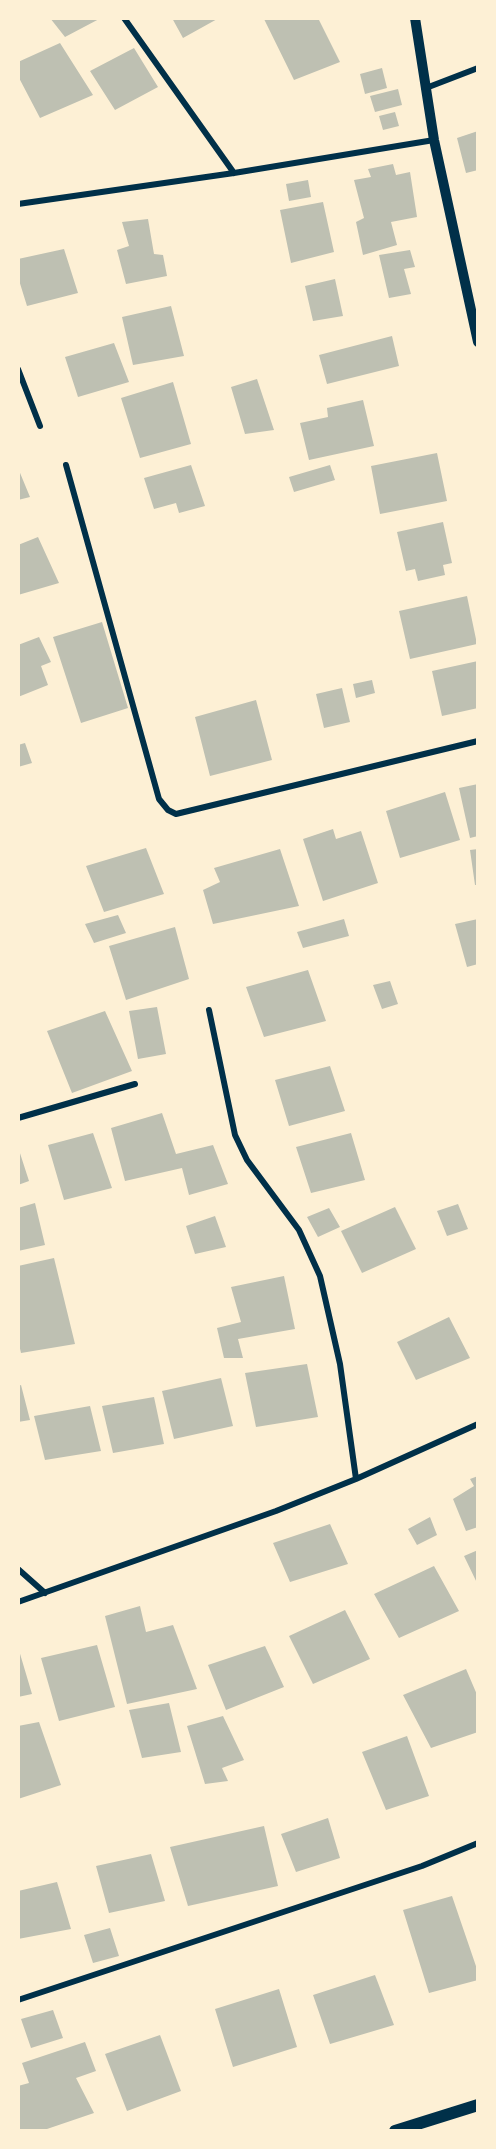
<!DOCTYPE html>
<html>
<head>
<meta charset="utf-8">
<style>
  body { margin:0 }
  #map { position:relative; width:496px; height:2149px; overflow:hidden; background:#fdf0d5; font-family:Lora,serif }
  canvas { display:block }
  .frame { position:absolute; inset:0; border:20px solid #fdf0d5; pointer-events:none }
</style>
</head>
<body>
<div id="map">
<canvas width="496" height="2149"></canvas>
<div class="frame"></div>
</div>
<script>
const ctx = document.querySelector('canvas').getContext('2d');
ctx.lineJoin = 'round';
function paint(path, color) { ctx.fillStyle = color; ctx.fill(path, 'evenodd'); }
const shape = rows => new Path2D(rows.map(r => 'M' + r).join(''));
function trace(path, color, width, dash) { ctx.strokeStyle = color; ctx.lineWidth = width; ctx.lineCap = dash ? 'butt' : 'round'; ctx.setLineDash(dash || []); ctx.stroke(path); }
const building = shape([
  [50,18,101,18,65,37],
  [172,18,219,18,183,38],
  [267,18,318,18,340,62,294,80,264,19],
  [60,43,93,95,40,118,18,76,18,62],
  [134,48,158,87,115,110,90,71],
  [382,68,387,88,365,94,360,74],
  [398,89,402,105,375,112,370,96],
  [395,112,399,126,383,130,379,116],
  [478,131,478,170,466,173,457,138],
  [393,164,396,175,410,172,417,217,391,222,397,245,363,255,356,222,364,218,354,180,371,177,368,169],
  [308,180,311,197,289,201,286,184],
  [323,202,334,252,291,263,280,210],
  [148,219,154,254,163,255,167,276,126,284,117,250,129,246,122,222],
  [64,249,78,293,27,306,18,277,18,259],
  [410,250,415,267,404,269,411,294,389,298,379,255],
  [335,279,343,316,313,321,305,286],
  [171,306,184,356,133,365,122,317],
  [392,336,399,366,327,384,319,355],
  [114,343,129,382,78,397,65,357],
  [257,379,274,430,245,434,231,387],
  [173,382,191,444,140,458,121,398],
  [363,400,374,446,309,460,300,423,328,417,327,408],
  [437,453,447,501,380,514,371,466],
  [191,465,205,506,179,513,176,503,154,509,144,478],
  [330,465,335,480,294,492,289,477],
  [18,468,30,497,18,500],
  [443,522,452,563,443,565,445,575,418,581,415,569,406,571,397,532],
  [38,537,59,583,18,595,18,545],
  [467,596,477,644,410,659,399,611],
  [102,622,128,708,81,723,53,637],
  [39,637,51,662,41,666,48,685,18,697,18,645],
  [478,661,478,708,442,716,432,671],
  [372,680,375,693,356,698,353,684],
  [342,688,350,722,324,728,316,694],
  [256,700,272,760,210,776,195,717],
  [25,743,32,763,18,767,18,745],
  [478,784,478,836,470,838,459,788],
  [445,792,460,840,400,858,386,811],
  [333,829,336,839,361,831,378,883,323,901,303,839],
  [146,848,164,894,104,912,86,866],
  [280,849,299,906,213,924,203,890,220,882,214,868],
  [478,849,478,885,475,885,470,850],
  [118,915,126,933,94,943,85,924],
  [344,919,349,936,303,948,297,932],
  [478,919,478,964,467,967,455,924],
  [175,927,189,979,126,1000,109,946],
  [308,970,326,1021,264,1037,246,987],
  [390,981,398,1004,382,1009,373,985],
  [157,1007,166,1054,138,1059,129,1011],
  [105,1011,132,1071,72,1093,47,1031],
  [330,1066,345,1111,289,1126,275,1080],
  [162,1113,176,1154,213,1145,228,1184,189,1195,182,1168,125,1181,111,1128],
  [93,1133,112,1188,64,1200,48,1145],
  [351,1133,365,1180,311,1193,296,1147],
  [18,1147,29,1181,18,1185],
  [35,1203,45,1245,18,1251,18,1208],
  [458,1204,468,1229,447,1236,437,1211],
  [395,1207,416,1249,362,1273,341,1231],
  [329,1208,340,1227,318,1237,307,1217],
  [215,1216,226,1247,195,1254,186,1226],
  [54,1258,75,1344,21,1353,18,1340,18,1266],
  [284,1276,295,1329,238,1339,243,1358,224,1358,217,1328,241,1322,231,1287],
  [449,1317,470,1358,416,1380,397,1342],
  [307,1364,318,1417,256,1427,245,1373],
  [221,1378,233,1426,174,1439,162,1391],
  [21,1385,30,1420,18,1422,18,1386],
  [154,1397,164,1444,113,1453,102,1406],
  [90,1406,101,1451,45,1460,34,1416],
  [478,1476,478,1527,466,1531,453,1499,474,1486,470,1479],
  [430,1517,437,1535,417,1545,408,1529],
  [330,1524,348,1564,290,1582,273,1543],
  [478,1550,478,1585,464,1556],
  [434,1566,459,1611,399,1638,374,1594],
  [140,1606,146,1632,173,1625,197,1689,127,1704,105,1616],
  [345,1610,370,1659,313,1684,289,1636],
  [97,1645,115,1707,59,1721,41,1658],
  [265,1646,284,1687,226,1710,208,1665],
  [18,1647,32,1694,18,1697],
  [466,1669,478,1697,478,1732,431,1748,403,1695],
  [169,1703,181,1752,142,1758,129,1710],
  [223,1716,244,1760,222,1768,228,1781,205,1784,187,1726],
  [39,1722,61,1785,18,1799,18,1726],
  [407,1736,429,1796,386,1810,362,1752],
  [328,1818,340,1858,296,1872,281,1834],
  [264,1826,278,1886,188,1906,170,1847],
  [151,1854,165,1901,109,1913,96,1866],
  [57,1882,71,1929,18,1939,18,1891],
  [452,1896,478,1972,478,1980,429,1993,403,1910],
  [110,1928,119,1956,93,1963,84,1935],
  [375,1975,394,2025,330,2044,313,1995],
  [279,1989,297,2047,233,2067,215,2009],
  [53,2010,63,2038,31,2048,21,2019],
  [160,2035,181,2091,127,2111,105,2054],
  [85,2042,96,2071,76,2078,94,2113,47,2129,47,2131,18,2131,18,2086,29,2083,22,2063]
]);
const minor = shape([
  [124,18,234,173],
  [426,88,478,68],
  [18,204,234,173,434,140],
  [18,369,40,426],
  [66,465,159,799,168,810,176,814,478,741],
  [209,1010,235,1135,247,1160,299,1230,320,1276,340,1364,356,1479],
  [18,1118,135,1084],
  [18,1569,45,1593],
  [18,1602,276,1511,356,1479,478,1424],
  [18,2000,422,1866,478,1843]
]);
const tertiary = shape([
  [415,18,434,140,478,342]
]);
const secondary = shape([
  [395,2131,478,2105]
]);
paint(building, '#bec0b2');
trace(minor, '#003049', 6);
trace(tertiary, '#003049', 10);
trace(secondary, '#003049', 12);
</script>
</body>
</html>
